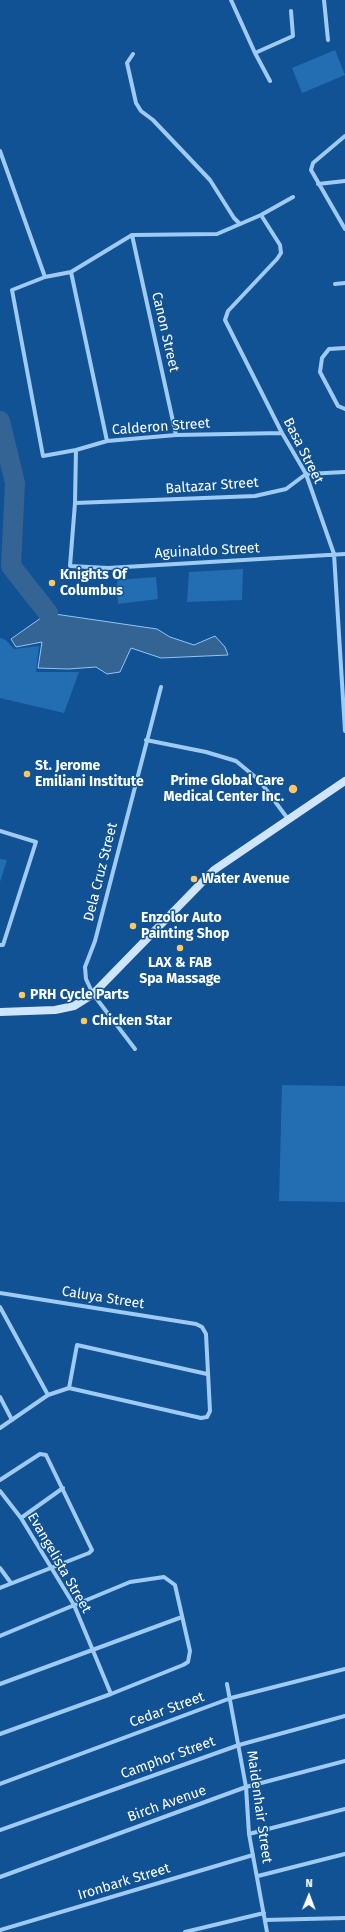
<!DOCTYPE html>
<html>
<head>
<meta charset="utf-8">
<style>
  body { margin:0 }
  #map { position:relative; width:345px; height:1932px; overflow:hidden; background:#115294; font-family:"Fira Sans",sans-serif }
  canvas { display:block }
  .north { position:absolute; left:289px; top:1876px; width:40px; height:40px; -webkit-text-stroke:3px #115294; paint-order:stroke; rotate:1deg; font-size:11px; font-weight:700; line-height:16px; text-align:center; color:#fff }
  .north::after { content:''; display:block; margin:auto; width:14px; height:18px; background:#fff; clip-path:polygon(50% 0,100% 100%,50% 72%,0 100%) }
</style>
</head>
<body>
<div id="map">
<canvas width="345" height="1932"></canvas>
<div class="north">N</div>
</div>
<script>
const ctx = document.querySelector('canvas').getContext('2d');
ctx.lineJoin = 'round';
function paint(path, color) { ctx.fillStyle = color; ctx.fill(path, 'evenodd'); }
const shape = rows => new Path2D(rows.map(r => 'M' + r).join(''));
function trace(path, color, width, dash) { ctx.strokeStyle = color; ctx.lineWidth = width; ctx.lineCap = dash ? 'butt' : 'round'; ctx.setLineDash(dash || []); ctx.stroke(path); }
function write(font, color, halo, rows, align = 'center') {
  ctx.font = font + ' "Fira Sans",sans-serif'; ctx.lineWidth = 3; ctx.setLineDash([]); ctx.textBaseline = 'middle'; ctx.strokeStyle = halo; ctx.fillStyle = color; for (const [text, x, y, turn = 0] of rows) {
    ctx.save(); ctx.translate(x, y); ctx.rotate((+turn || 0) * Math.PI / 180); ctx.textAlign = isNaN(turn) ? turn : align; if (halo) ctx.strokeText(text, 0, 0); ctx.fillText(text, 0, 0); ctx.restore();
  }
}
const green = shape([
  [335,50,345,75,302,93,292,68],
  [243,569,242,600,187,602,189,572],
  [156,577,158,599,118,604,117,580],
  [0,638,6,640,14,649,39,646,36,672,79,672,64,713,0,698],
  [0,859,7,860,0,882],
  [282,1085,345,1086,345,1202,279,1201]
]);
const water = shape([
  [48,613,157,629,170,637,194,645,215,636,225,647,228,655,161,658,131,648,120,672,107,674,96,667,68,669,38,668,42,642,16,647,11,639,48,613]
]);
const river = shape([
  [0,421,15,483,11,566,48,613]
]);
const street = shape([
  [231,0,255,53,293,36,291,11],
  [324,0,328,40],
  [255,53,270,81],
  [133,54,127,63,136,103,141,111,153,120,210,180,234,218,240,224],
  [345,136,313,163,311,170,345,229],
  [0,151,45,277],
  [318,184,345,181],
  [261,215,280,245,281,253,277,259,228,311,225,320,282,433,306,474,334,554,345,731],
  [132,235,176,435],
  [71,272,107,441],
  [335,284,345,283],
  [345,348,329,349,322,358,320,372,338,406,345,409],
  [282,433,176,435,107,441,76,450,43,456,12,290,45,277,71,272,132,235,217,234,261,215,293,197],
  [76,450,75,503,70,566,108,568,345,554],
  [75,503,255,496,286,489,306,474,345,472],
  [146,740,206,752,236,761,259,780,288,819],
  [0,831,36,842,3,945,0,945],
  [135,1049,93,994,86,979,85,967,95,941,161,687],
  [0,1293,196,1324,202,1327,206,1334,210,1411,207,1417,201,1418,69,1388],
  [0,1307,48,1395],
  [69,1388,77,1345,207,1374],
  [0,1397,12,1420],
  [0,1428,48,1395,69,1388],
  [0,1480,40,1454,46,1455,92,1550,89,1553,0,1588],
  [0,1491,21,1518,74,1605,111,1694],
  [21,1518,63,1488],
  [0,1568,11,1583],
  [0,1636,130,1582,164,1577,175,1585,190,1651,188,1662,183,1665,111,1694,0,1734],
  [0,1684,182,1617],
  [227,1684,246,1787,249,1834,267,1932],
  [0,1784,231,1698,345,1669],
  [0,1830,239,1745,345,1716],
  [249,1834,345,1809],
  [258,1876,345,1854],
  [0,1877,246,1787,345,1761],
  [265,1920,345,1918],
  [0,1930,253,1855],
  [185,1932,264,1913]
]);
const secondary = shape([
  [0,1012,55,1010,74,1006,93,994,214,870,345,781]
]);
const markers = [
  [52,583,4,"#ffc761"],
  [27,774,4,"#ffc761"],
  [293,789,5,"#ffc761"],
  [194,879,4,"#ffc761"],
  [133,926,4,"#ffc761"],
  [180,948,4,"#ffc761"],
  [22,995,4,"#ffc761"],
  [84,1021,4,"#ffc761"]
];
const streetNames = [
  ["Canon Street",165,332,77],
  ["Calderon Street",161,427,-4],
  ["Basa Street",303,451,63],
  ["Baltazar Street",212,486,-4],
  ["Aguinaldo Street",207,551,-3],
  ["Dela Cruz Street",101,872,-76],
  ["Caluya Street",103,1298,9],
  ["Evangelista Street",59,1563,60],
  ["Cedar Street",167,1710,-20],
  ["Camphor Street",168,1758,-20],
  ["Birch Avenue",167,1804,-20],
  ["Maidenhair Street",259,1807,82],
  ["Ironbark Street",124,1882,-17]
];
const poiNames = [
  ["Knights Of",60,575],
  ["Columbus",60,591],
  ["St. Jerome",35,766],
  ["Emiliani Institute",35,782],
  ["Prime Global Care",284,781,"right"],
  ["Medical Center Inc.",284,797,"right"],
  ["Water Avenue",202,879],
  ["Enzolor Auto",141,918],
  ["Painting Shop",141,934],
  ["LAX & FAB",180,963,"center"],
  ["Spa Massage",180,979,"center"],
  ["PRH Cycle Parts",30,995],
  ["Chicken Star",92,1021]
];
paint(green, '#236db3');
paint(water, '#346493');
trace(water, '#90c6f6', 1);
trace(river, '#346493', 20);
trace(street, '#9fcaf3', 4);
trace(secondary, '#cee5fd', 8);
for (const [x, y, r, color] of markers) { const dot = new Path2D(); dot.arc(x, y, r, 0, 2 * Math.PI); ctx.fillStyle = color; ctx.fill(dot); trace(dot, '#115294', 1.5); }
write('14px', '#fff', '#115294', streetNames);
write('bold 14px', '#fff', '#115294', poiNames, 'left');
</script>
</body>
</html>
